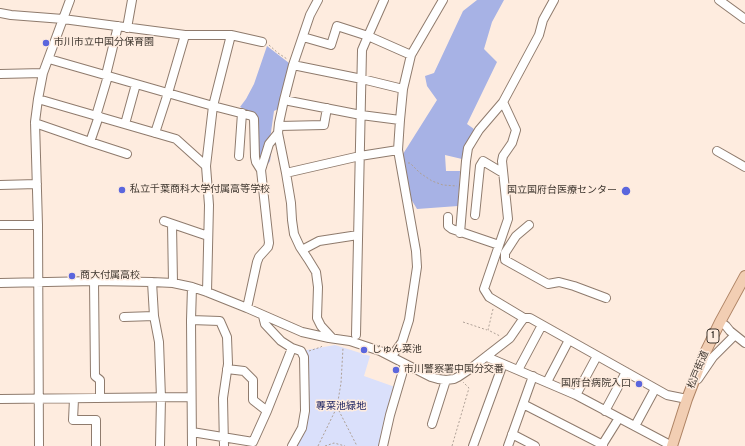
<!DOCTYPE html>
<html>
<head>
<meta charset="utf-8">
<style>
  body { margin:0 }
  canvas { display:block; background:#feecdf }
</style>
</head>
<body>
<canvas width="745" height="446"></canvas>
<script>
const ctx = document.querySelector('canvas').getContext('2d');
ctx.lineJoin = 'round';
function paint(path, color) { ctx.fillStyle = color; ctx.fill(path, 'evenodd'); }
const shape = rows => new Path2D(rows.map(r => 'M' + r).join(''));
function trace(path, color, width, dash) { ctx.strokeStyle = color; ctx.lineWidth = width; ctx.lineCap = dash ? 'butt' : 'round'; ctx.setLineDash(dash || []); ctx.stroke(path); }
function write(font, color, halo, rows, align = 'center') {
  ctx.font = font + ' Overpass,"Noto Sans JP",sans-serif'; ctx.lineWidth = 3; ctx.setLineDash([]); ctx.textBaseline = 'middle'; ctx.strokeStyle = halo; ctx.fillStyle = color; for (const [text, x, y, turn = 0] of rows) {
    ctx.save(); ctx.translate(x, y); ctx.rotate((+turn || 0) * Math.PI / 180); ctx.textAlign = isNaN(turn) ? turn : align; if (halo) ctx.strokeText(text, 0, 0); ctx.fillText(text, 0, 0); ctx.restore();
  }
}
const green = shape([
  [335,345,370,356,364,376,395,387,379,446,292,446,302,428,301,351]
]);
const forest = shape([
  [477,0,504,0,492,22,484,49,497,62,467,124,474,129,462,159,445,155,446,171,460,171,458,206,417,209,411,199,403,154,437,100,427,86,425,76,434,73,463,11],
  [267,46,289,63,278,109,274,111,270,139,272,148,270,161,268,164,259,161,254,114,240,107,246,99,254,84]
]);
const path = shape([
  [269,45,278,53,287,59],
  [408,163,410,163,420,173,432,181,443,185,457,186],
  [493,309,488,330,500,336],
  [463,322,487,330],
  [309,351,321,347,323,345],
  [337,407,357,446],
  [318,446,337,407,341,383,343,348],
  [325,446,334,443,345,446],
  [452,446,469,388,463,382]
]);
const minor = shape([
  [318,0,310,15,293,65,284,100,279,123,278,133,286,173,291,203,292,220,294,234,300,247,308,259,316,272,318,287,317,318,321,326,332,338],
  [719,0,745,19],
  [0,13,11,15,63,19,185,35,231,35,262,42],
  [127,28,132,0],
  [303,37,331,45,337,26,368,36,411,55],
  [49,59,213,106,252,116,254,119,255,157,256,162,261,170],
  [293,65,362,79,403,89],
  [0,74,43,73],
  [106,75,118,26],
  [38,99,176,139,206,166,209,205,207,292],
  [284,100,361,115,400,120],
  [96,116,108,76],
  [35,123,90,142,127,154],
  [125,124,136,84],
  [279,126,324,125,327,108],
  [155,133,168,93,185,35],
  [90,142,99,116],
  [717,151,745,167],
  [239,156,242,113],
  [206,166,213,106,231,35],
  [286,173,360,156,398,150],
  [0,185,37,184],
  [475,215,480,166,483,161,503,173],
  [448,217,448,226,452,229,499,245],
  [164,221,208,236],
  [172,224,173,283],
  [0,225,38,225],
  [529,225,516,236,505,253,505,260,548,284,559,282,574,286,606,298],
  [460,233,466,161,468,148,479,130,503,102],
  [302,250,319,241,358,235],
  [94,281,95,376,100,380,100,398],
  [152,282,154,316],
  [0,283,94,281,152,282,173,283,192,287,207,292,247,308,302,332,329,338,350,341,380,351,431,377,438,379,446,380,454,379,458,377,470,369,510,338,521,322,524,318,530,318,667,395,687,399],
  [247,308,257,262,259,257,268,247,269,243,261,170,269,144,278,133],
  [263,316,265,324,281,341,292,348,301,351,304,357,305,411,302,428,292,446],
  [124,317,154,316,159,342,161,398,160,446],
  [524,318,489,297,484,289,508,219,502,161,503,156,512,143,516,130,503,102,539,35,543,20,554,0],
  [191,320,220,321,227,337,228,364,223,398,224,446],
  [720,322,726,326,730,331,745,343],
  [356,335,362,50,368,36,384,0],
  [392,356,402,342,409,320,417,267,416,251,398,150,400,120,403,89,411,55,443,0],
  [487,357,576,395,672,446],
  [227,369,244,371,253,380,253,400,267,411],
  [518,370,542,325],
  [698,379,713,357,734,336],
  [547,382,569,340],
  [576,395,597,356],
  [0,399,191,397],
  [74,399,73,420,96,420,96,446],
  [523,404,603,445],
  [605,411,626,372],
  [432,424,446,380],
  [635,426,655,389],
  [192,432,253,442,267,411,292,348],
  [512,434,535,446],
  [39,446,38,225,35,122,38,99,43,73,70,0],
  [192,446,191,320,192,287],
  [383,446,390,415,405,364],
  [473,446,503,364],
  [508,446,533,376],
  [602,446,604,442,619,418]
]);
const major = shape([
  [672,446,687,399,704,355,720,322,745,276]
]);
const markers = [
  [46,43,4,"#5b66dd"],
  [122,190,4,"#5b66dd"],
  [626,191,5,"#5b66dd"],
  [72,276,4,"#5b66dd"],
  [364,350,4,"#5b66dd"],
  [396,370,4,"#5b66dd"],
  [639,384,4,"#5b66dd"]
];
const shields = [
  [713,336,12]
];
const shieldNames = [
  ["1",713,336]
];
const poiNames = [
  ["市川市立中国分保育園",54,43],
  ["私立千葉商科大学付属高等学校",130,190],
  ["国立国府台医療センター",617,191,"right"],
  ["商大付属高校",80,276],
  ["じゅん菜池",372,350],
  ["市川警察署中国分交番",404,370],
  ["国府台病院入口",631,384,"right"]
];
const streetNames = [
  ["松戸街道",699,370,-68]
];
const parkNames = [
  ["蓴菜池緑地",341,407]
];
paint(green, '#dae0fb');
paint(forest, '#a7b2e5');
trace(minor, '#8f7b6d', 10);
trace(major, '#ae8364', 12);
trace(path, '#aea096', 1, [2, 2]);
trace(minor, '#fff', 8);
trace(major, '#f2ceb3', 10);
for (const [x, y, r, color] of markers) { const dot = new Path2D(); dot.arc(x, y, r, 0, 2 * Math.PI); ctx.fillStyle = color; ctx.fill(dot); trace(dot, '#feecdf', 1.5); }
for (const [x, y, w] of shields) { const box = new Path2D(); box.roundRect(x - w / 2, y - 7, w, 14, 3); ctx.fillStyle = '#feecdf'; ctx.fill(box); trace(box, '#3e362f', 1); }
write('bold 9px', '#3e362f', null, shieldNames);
write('10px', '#3e362f', '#feecdf', poiNames, 'left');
write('10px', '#3e362f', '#feecdf', streetNames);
write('10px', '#222763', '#feecdf', parkNames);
</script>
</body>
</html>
